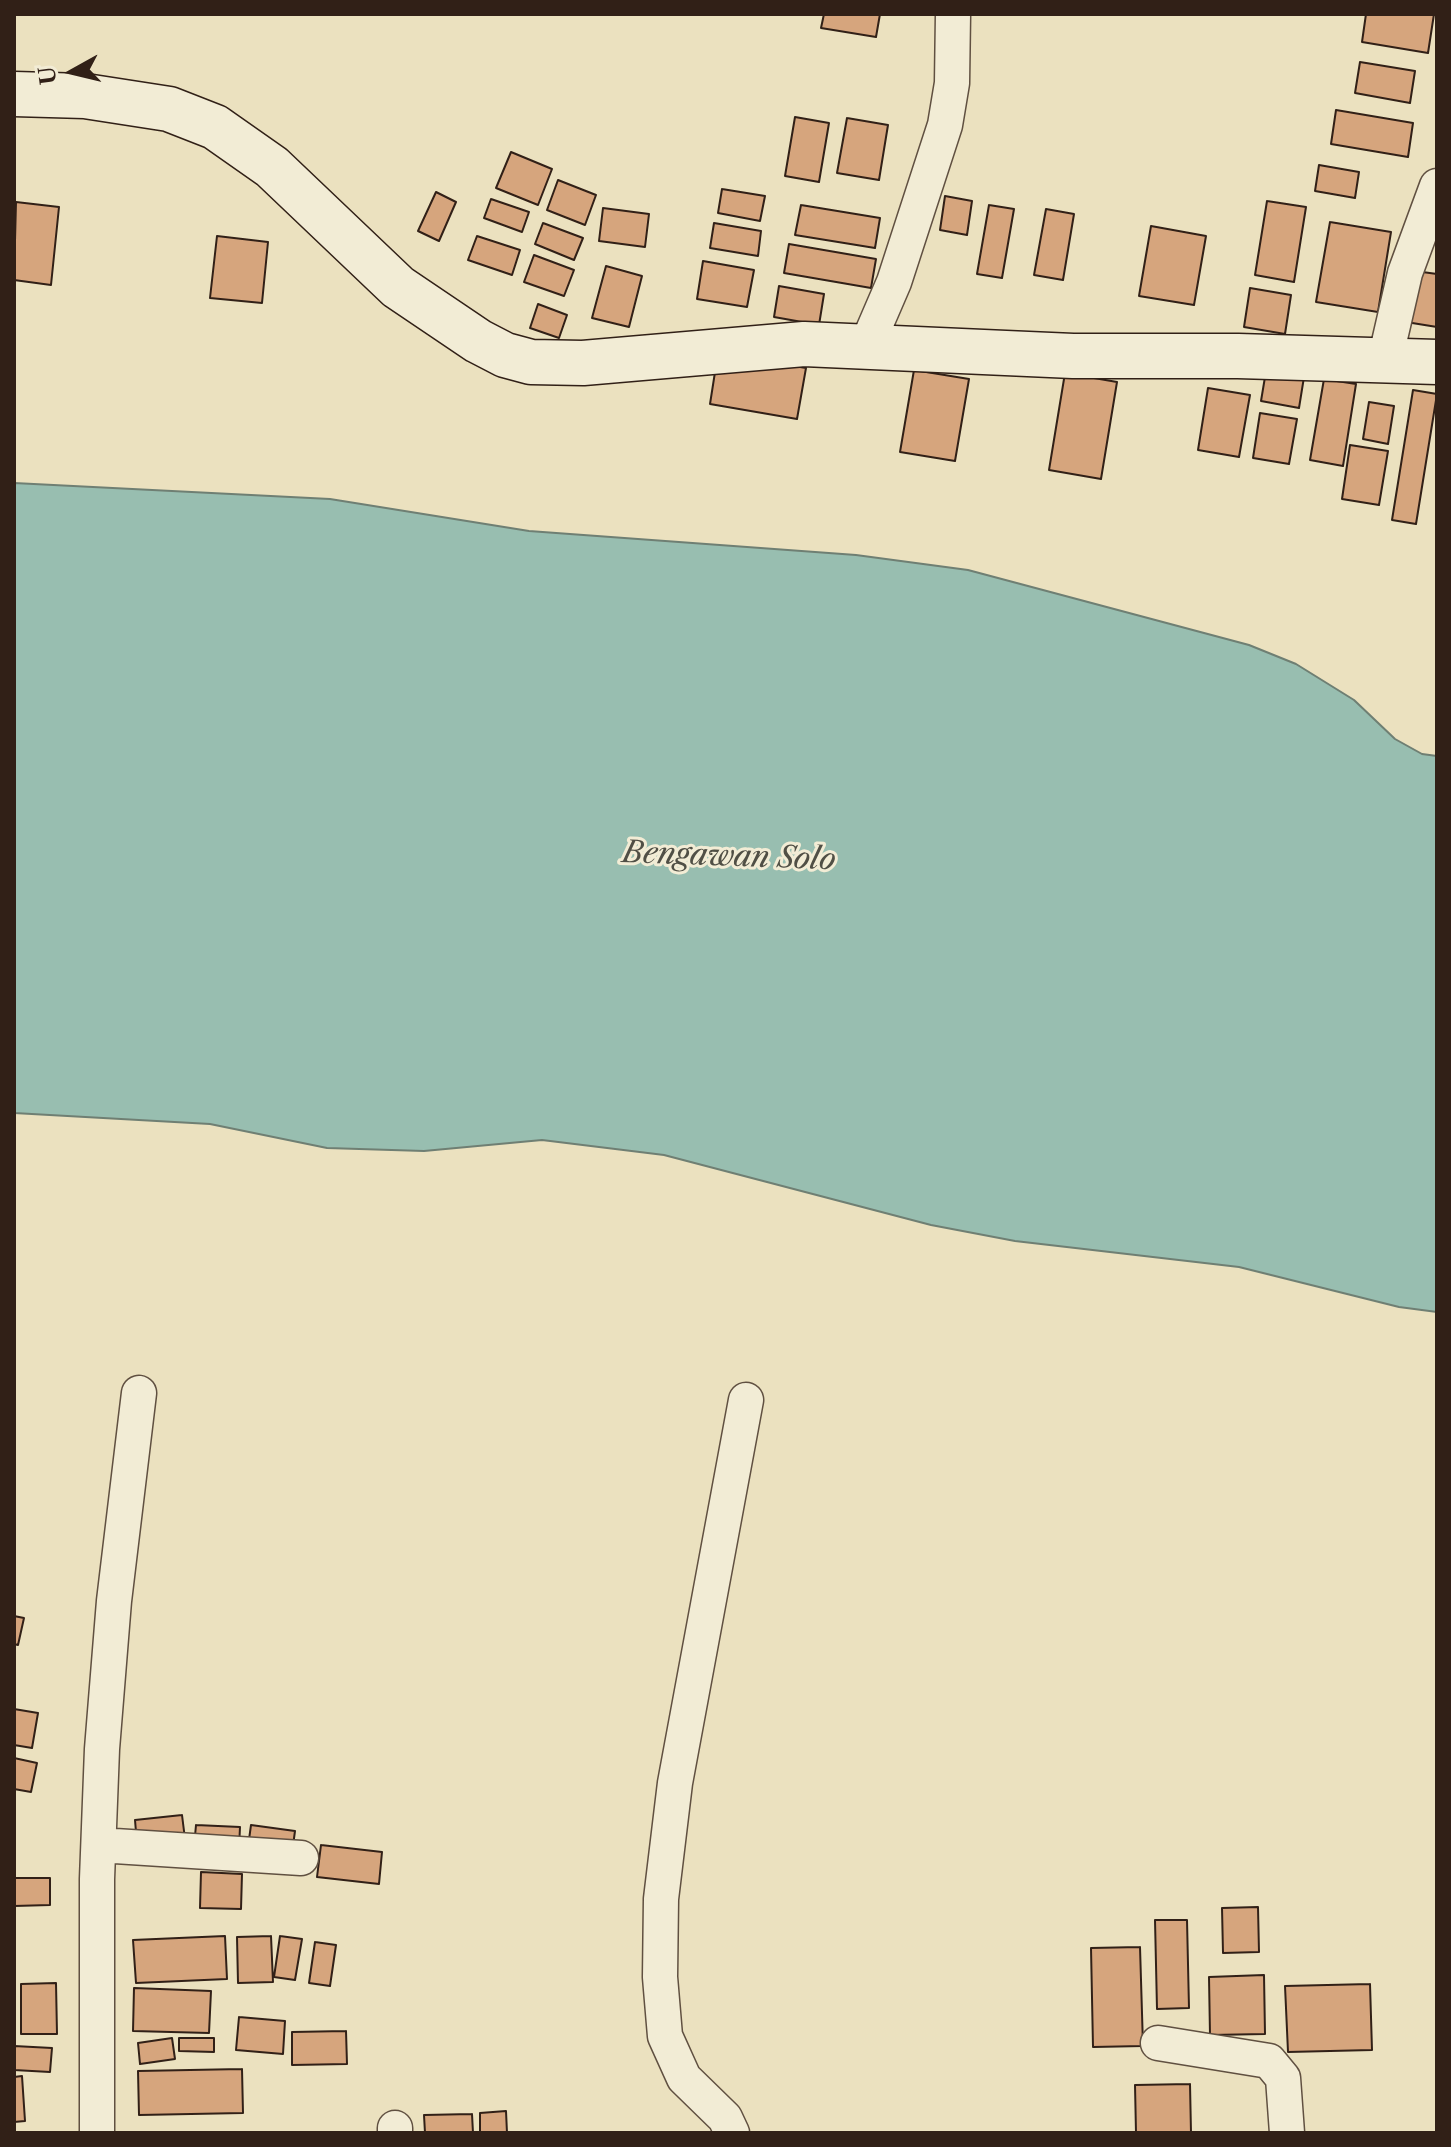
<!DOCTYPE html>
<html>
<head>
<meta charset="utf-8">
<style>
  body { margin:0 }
  #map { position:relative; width:1451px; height:2147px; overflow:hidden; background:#ebe1bf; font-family:"Libre Caslon Text",serif }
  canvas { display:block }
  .frame { position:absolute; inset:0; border:16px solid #312017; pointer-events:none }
  .north { position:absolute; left:32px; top:32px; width:80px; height:80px; -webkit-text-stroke:6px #f2ecd5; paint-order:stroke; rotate:262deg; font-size:22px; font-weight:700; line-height:32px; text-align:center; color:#312017 }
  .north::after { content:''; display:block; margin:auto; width:28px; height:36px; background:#312017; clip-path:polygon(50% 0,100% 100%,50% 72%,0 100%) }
</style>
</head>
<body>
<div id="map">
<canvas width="1451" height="2147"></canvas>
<div class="frame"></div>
<div class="north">U</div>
</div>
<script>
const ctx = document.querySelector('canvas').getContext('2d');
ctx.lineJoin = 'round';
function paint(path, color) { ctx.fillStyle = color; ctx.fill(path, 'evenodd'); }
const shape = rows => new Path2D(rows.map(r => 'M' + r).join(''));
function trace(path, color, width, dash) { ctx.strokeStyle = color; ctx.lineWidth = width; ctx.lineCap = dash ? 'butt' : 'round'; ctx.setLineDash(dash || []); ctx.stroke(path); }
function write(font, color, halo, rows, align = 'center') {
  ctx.font = font + ' "Libre Caslon Text",serif'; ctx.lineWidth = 6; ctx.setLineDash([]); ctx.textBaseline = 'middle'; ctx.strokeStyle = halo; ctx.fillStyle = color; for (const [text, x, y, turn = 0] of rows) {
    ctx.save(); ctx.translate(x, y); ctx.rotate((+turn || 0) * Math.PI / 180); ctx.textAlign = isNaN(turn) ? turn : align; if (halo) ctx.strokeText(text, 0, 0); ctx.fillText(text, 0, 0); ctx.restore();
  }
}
const water = shape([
  [14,483,330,499,529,531,856,555,968,570,1249,645,1296,664,1354,700,1395,739,1422,754,1437,756,1437,1312,1399,1307,1239,1267,1015,1241,931,1225,664,1155,542,1140,424,1151,327,1148,210,1124,14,1113,14,483]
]);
const building = shape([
  [824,14,880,14,876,37,821,28,824,14],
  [1366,14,1434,14,1428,53,1362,42,1366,14],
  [1360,62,1415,71,1410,103,1355,93,1360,62],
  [1336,110,1413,123,1408,157,1331,144,1336,110],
  [795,117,829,123,819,182,785,176,795,117],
  [847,118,888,125,879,180,837,173,847,118],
  [511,152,552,169,538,205,496,188,511,152],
  [1319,165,1359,172,1355,198,1315,191,1319,165],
  [558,180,596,195,585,225,547,210,558,180],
  [722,189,765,196,760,221,718,213,722,189],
  [436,192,456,202,439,241,418,231,436,192],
  [945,196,972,201,967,235,940,230,945,196],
  [491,199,529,212,522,232,484,218,491,199],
  [1267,201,1306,207,1294,282,1255,275,1267,201],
  [16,202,59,207,51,285,14,280,16,202],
  [801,205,880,218,875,248,795,235,801,205],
  [989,205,1014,209,1002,278,977,274,989,205],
  [603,208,649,214,645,247,599,241,603,208],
  [1046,209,1074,214,1063,280,1034,275,1046,209],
  [1330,222,1391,232,1378,312,1316,302,1330,222],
  [543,223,583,238,574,260,535,244,543,223],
  [714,223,761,231,758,256,710,248,714,223],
  [1151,226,1206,236,1194,305,1139,296,1151,226],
  [217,236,268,242,262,303,210,298,217,236],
  [477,236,520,250,512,275,468,260,477,236],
  [789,244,876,259,871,288,784,273,789,244],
  [534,255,574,270,564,296,524,282,534,255],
  [703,261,754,270,747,307,697,299,703,261],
  [606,266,642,276,629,327,592,318,606,266],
  [1415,271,1437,274,1437,327,1406,322,1415,271],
  [779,286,824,294,819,325,774,317,779,286],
  [1250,288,1291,295,1285,334,1244,327,1250,288],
  [538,304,567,315,559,338,530,328,538,304],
  [718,353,806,368,797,419,710,404,718,353],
  [914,370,969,379,955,461,900,452,914,370],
  [1266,371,1304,377,1299,408,1261,401,1266,371],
  [1065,373,1117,382,1101,479,1049,470,1065,373],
  [1324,379,1356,384,1343,466,1310,460,1324,379],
  [1208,388,1250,395,1239,457,1198,450,1208,388],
  [1413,390,1437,394,1416,524,1392,520,1413,390],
  [1369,402,1394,406,1388,444,1363,439,1369,402],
  [1260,413,1297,419,1289,464,1253,458,1260,413],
  [1350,445,1388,451,1379,505,1342,499,1350,445],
  [14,1616,24,1618,18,1645,14,1644,14,1616],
  [14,1709,38,1713,32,1748,14,1745,14,1709],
  [14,1758,37,1763,31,1792,14,1789,14,1758],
  [182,1815,185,1839,137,1844,135,1820,182,1815],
  [196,1825,240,1827,239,1849,194,1847,196,1825],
  [251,1825,295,1831,292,1853,248,1847,251,1825],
  [321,1845,382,1852,379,1884,317,1877,321,1845],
  [201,1872,242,1874,241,1909,200,1908,201,1872],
  [14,1878,50,1878,50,1905,14,1906,14,1878],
  [1258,1907,1259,1952,1223,1953,1222,1908,1258,1907],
  [1155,1920,1187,1920,1189,2008,1157,2009,1155,1920],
  [225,1936,227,1979,136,1983,133,1940,225,1936],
  [271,1936,273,1982,238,1983,237,1937,271,1936],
  [280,1936,302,1939,295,1980,274,1977,280,1936],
  [315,1942,336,1945,330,1986,309,1983,315,1942],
  [1140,1947,1143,2046,1093,2047,1091,1948,1140,1947],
  [1264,1975,1265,2034,1210,2035,1209,1977,1264,1975],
  [56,1983,57,2034,21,2034,21,1984,56,1983],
  [1370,1984,1372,2050,1288,2052,1285,1986,1370,1984],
  [134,1988,211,1991,209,2033,133,2031,134,1988],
  [239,2017,285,2021,283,2054,236,2050,239,2017],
  [346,2031,347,2064,292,2065,292,2032,346,2031],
  [172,2038,175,2059,140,2064,138,2043,172,2038],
  [179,2038,214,2038,214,2052,179,2051,179,2038],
  [14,2046,52,2048,50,2072,14,2070,14,2046],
  [242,2069,243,2113,139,2115,138,2071,242,2069],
  [22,2076,25,2121,14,2122,14,2077,22,2076],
  [1190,2084,1191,2133,1136,2133,1135,2085,1190,2084],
  [506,2111,507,2133,480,2133,480,2113,506,2111],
  [472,2114,473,2133,425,2133,424,2115,472,2114]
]);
const street = shape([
  [866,347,894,282,945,125,952,83,953,14],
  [1385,360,1405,273,1437,186],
  [99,1845,301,1858],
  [1158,2043,1269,2061,1283,2078,1287,2133],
  [97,2133,97,1879,102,1749,114,1601,139,1393],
  [395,2133,395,2128],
  [732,2133,725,2118,684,2078,665,2036,660,1977,661,1899,675,1783,746,1400]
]);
const secondary = shape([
  [14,94,85,96,169,109,215,127,272,167,398,287,478,341,505,355,531,362,583,363,804,344,1073,356,1238,356,1437,362]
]);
const waterNames = [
  ["Bengawan Solo",729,857,2]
];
paint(water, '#98beb0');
trace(water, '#6f7f73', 2);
paint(building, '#d6a57d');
trace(building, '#312017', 2);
trace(street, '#605041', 37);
trace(secondary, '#312017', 47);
trace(street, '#f2ecd5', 34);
trace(secondary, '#f2ecd5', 44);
write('italic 30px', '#504f45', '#f2ecd5', waterNames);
</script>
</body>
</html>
